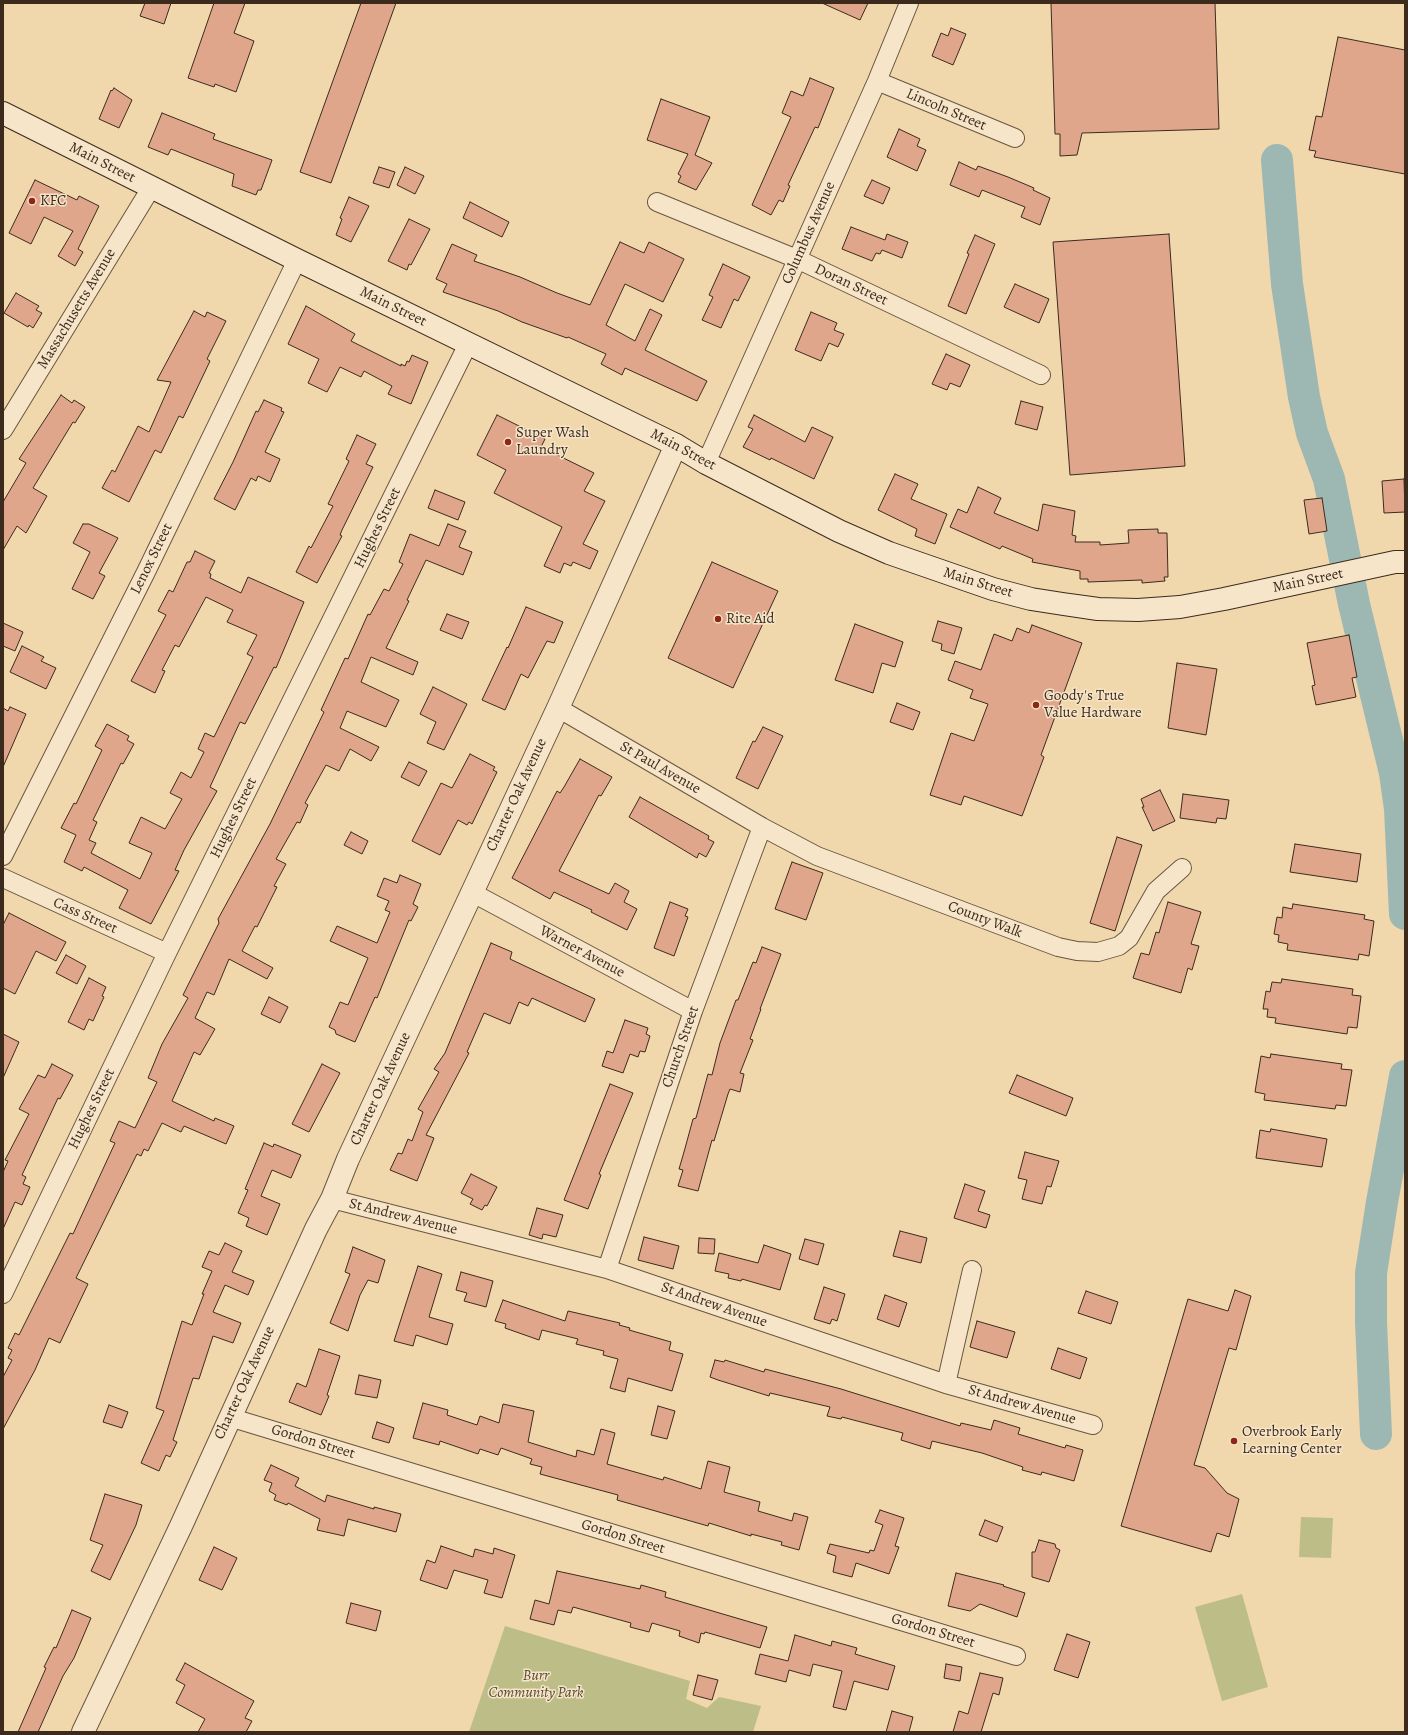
<!DOCTYPE html>
<html>
<head>
<meta charset="utf-8">
<style>
  body { margin:0 }
  #map { position:relative; width:1408px; height:1735px; overflow:hidden; background:#f1d7ac; font-family:Alegreya,serif }
  canvas { display:block }
  .frame { position:absolute; inset:0; border:4px solid #3c2b1d; pointer-events:none }
</style>
</head>
<body>
<div id="map">
<canvas width="1408" height="1735"></canvas>
<div class="frame"></div>
</div>
<script>
const ctx = document.querySelector('canvas').getContext('2d');
ctx.lineJoin = 'round';
function paint(path, color) { ctx.fillStyle = color; ctx.fill(path, 'evenodd'); }
const shape = rows => new Path2D(rows.map(r => 'M' + r).join(''));
function trace(path, color, width, dash) { ctx.strokeStyle = color; ctx.lineWidth = width; ctx.lineCap = dash ? 'butt' : 'round'; ctx.setLineDash(dash || []); ctx.stroke(path); }
function write(font, color, halo, rows, align = 'center') {
  ctx.font = font + ' Alegreya,serif'; ctx.lineWidth = 3; ctx.setLineDash([]); ctx.textBaseline = 'middle'; ctx.strokeStyle = halo; ctx.fillStyle = color; for (const [text, x, y, turn = 0] of rows) {
    ctx.save(); ctx.translate(x, y); ctx.rotate((+turn || 0) * Math.PI / 180); ctx.textAlign = isNaN(turn) ? turn : align; if (halo) ctx.strokeText(text, 0, 0); ctx.fillText(text, 0, 0); ctx.restore();
  }
}
const green = shape([
  [1301,1517,1333,1518,1331,1558,1299,1557],
  [1242,1594,1268,1687,1222,1701,1195,1607],
  [505,1626,690,1681,686,1699,707,1708,719,1697,761,1706,753,1732,469,1732]
]);
const river = shape([
  [1277,160,1287,284,1304,397,1312,433,1329,479,1354,604,1395,773,1400,809,1405,914],
  [1376,1434,1371,1322,1371,1273,1382,1202,1405,1076]
]);
const building = shape([
  [145,3,171,3,164,24,140,16,145,3],
  [214,3,245,3,234,33,254,41,236,92,215,84,214,87,188,78,214,3],
  [361,3,396,3,331,183,300,172,361,3],
  [822,3,868,3,860,20,822,3],
  [1051,3,1215,3,1219,129,1082,133,1077,155,1060,156,1060,134,1055,134,1051,3],
  [951,28,966,34,953,65,932,56,941,33,948,36,951,28],
  [1338,37,1405,50,1405,174,1314,157,1316,151,1309,150,1316,116,1322,117,1338,37],
  [810,78,834,88,818,128,815,127,788,185,790,186,783,202,779,200,771,215,752,205,791,117,782,113,791,91,803,96,810,78],
  [114,88,132,100,119,128,99,119,111,90,112,91,114,88],
  [661,99,710,117,695,155,712,163,696,190,678,182,681,176,678,174,688,154,647,140,661,99],
  [162,113,215,134,213,139,272,160,261,190,258,190,256,195,232,186,234,174,171,149,168,155,148,147,162,113],
  [899,129,920,139,917,146,926,150,917,171,887,157,899,129],
  [959,162,976,170,978,166,1008,177,1034,188,1033,190,1050,198,1040,225,1021,217,1025,207,982,190,979,197,950,185,959,162],
  [379,167,395,172,389,188,373,183,379,167],
  [405,167,424,176,415,194,397,185,405,167],
  [35,180,77,200,79,196,99,206,78,249,83,252,75,266,58,256,73,231,44,217,31,244,9,233,35,180],
  [872,180,890,188,883,204,864,196,872,180],
  [349,197,369,206,351,242,336,235,342,219,340,218,349,197],
  [470,202,509,222,502,237,463,218,470,202],
  [409,219,430,229,411,265,409,264,407,270,388,261,409,219],
  [851,227,885,240,887,234,908,242,902,258,882,250,880,254,876,253,872,261,842,249,851,227],
  [1169,234,1185,466,1070,475,1053,242,1169,234],
  [975,235,995,244,966,314,948,306,969,254,967,253,975,235],
  [620,242,644,253,649,242,684,259,663,302,625,284,606,325,635,341,650,309,662,315,645,350,707,381,697,401,625,368,622,375,601,364,606,354,568,337,567,338,522,322,498,311,443,292,447,284,436,279,452,244,477,255,474,261,520,277,557,293,590,305,620,242],
  [723,264,750,277,738,301,734,299,721,328,702,320,713,297,709,295,723,264],
  [1015,284,1049,299,1039,323,1004,307,1015,284],
  [16,293,39,306,36,310,42,313,33,328,29,325,28,327,4,313,16,293],
  [306,306,355,334,351,341,401,366,401,364,405,366,407,361,409,362,412,355,428,362,411,404,388,394,392,386,364,371,361,377,340,367,327,392,308,383,319,359,288,344,306,306],
  [194,311,205,317,207,312,226,321,207,359,210,361,183,418,179,416,161,453,155,450,129,502,102,488,112,470,115,472,138,426,149,432,171,382,157,380,194,311],
  [811,312,837,323,834,330,844,334,838,347,829,343,821,361,795,350,811,312],
  [946,354,970,365,960,387,950,383,947,390,932,384,946,354],
  [61,395,72,403,74,400,85,407,75,423,73,422,33,488,47,496,26,533,17,526,3,550,3,502,26,463,19,459,61,395],
  [264,400,282,408,281,411,284,412,265,452,280,459,270,482,258,476,256,481,251,478,235,510,214,499,233,462,256,411,258,412,264,400],
  [1021,401,1043,407,1037,430,1015,424,1021,401],
  [497,415,545,439,541,447,594,473,584,491,605,501,583,544,598,551,590,569,573,562,571,566,564,563,560,573,544,566,562,527,494,493,506,470,477,455,497,415],
  [754,415,805,442,812,427,833,437,814,479,771,458,770,460,743,447,753,429,748,427,754,415],
  [357,435,376,444,366,464,373,467,342,530,340,535,342,536,317,583,296,572,309,546,311,548,333,506,328,504,349,461,346,459,357,435],
  [895,474,918,484,911,499,947,514,935,544,915,536,917,529,878,510,895,474],
  [1404,479,1405,512,1384,513,1382,481,1404,479],
  [978,487,1001,498,994,513,1038,531,1043,504,1075,511,1072,535,1076,536,1075,542,1100,542,1100,545,1129,543,1128,530,1158,529,1158,533,1167,533,1168,577,1164,577,1165,581,1142,583,1142,580,1088,582,1088,579,1080,579,1080,571,1032,562,1033,559,1002,546,1000,549,950,527,958,509,967,513,978,487],
  [435,490,465,502,458,520,428,508,435,490],
  [1322,498,1327,531,1309,534,1304,500,1322,498],
  [83,524,89,524,118,538,99,573,105,576,93,599,72,589,90,552,73,543,83,524],
  [448,524,466,531,459,547,472,552,463,575,426,560,407,600,409,601,386,648,418,662,413,675,371,657,361,682,399,700,386,727,347,711,340,728,379,747,371,761,350,749,339,771,326,765,305,803,308,805,300,823,297,822,276,859,286,864,274,886,277,887,257,927,255,926,242,951,273,968,267,979,229,959,214,995,207,992,195,1018,215,1029,200,1055,194,1052,172,1101,214,1121,215,1118,234,1126,226,1144,184,1126,181,1132,162,1123,148,1151,144,1149,141,1156,137,1154,76,1278,88,1284,60,1343,49,1338,35,1370,3,1429,3,1377,12,1360,8,1358,12,1350,8,1348,15,1333,19,1335,70,1233,73,1234,115,1143,110,1141,119,1121,135,1128,157,1082,148,1078,162,1044,188,998,183,995,219,923,218,919,224,908,270,824,324,712,321,710,345,658,348,659,368,614,370,615,384,589,389,591,403,564,399,562,410,534,439,546,448,524],
  [195,551,215,561,209,573,211,574,210,578,241,593,248,577,304,602,276,668,274,667,245,724,240,722,210,787,217,791,184,850,175,870,179,871,151,924,119,908,128,890,84,867,82,871,64,862,76,835,61,828,74,803,76,804,102,750,95,746,107,724,129,736,127,740,134,744,123,764,121,763,93,820,97,822,89,840,96,843,91,853,140,879,152,853,129,843,141,817,165,829,182,799,170,793,181,772,191,778,204,752,198,749,205,733,214,737,253,657,247,654,257,635,227,622,233,610,206,597,179,647,175,645,162,670,165,671,155,693,131,681,166,615,158,611,169,590,173,592,187,562,190,562,195,551],
  [712,562,778,591,733,688,668,658,712,562],
  [526,607,563,622,554,643,547,641,528,678,521,674,505,710,482,700,507,647,508,648,526,607],
  [447,614,469,622,462,639,440,630,447,614],
  [938,621,962,628,954,654,941,650,942,644,932,641,938,621],
  [3,623,23,632,15,651,3,646,3,623],
  [855,624,903,642,895,667,882,663,873,693,835,680,855,624],
  [1032,625,1082,643,1041,755,1044,757,1022,816,964,796,961,805,930,795,951,733,974,741,988,704,970,698,973,690,948,680,955,661,981,670,994,634,1012,641,1017,628,1029,633,1032,625],
  [1349,635,1357,677,1352,678,1356,697,1316,705,1312,686,1315,685,1307,643,1349,635],
  [22,646,44,657,41,661,56,668,46,689,10,672,22,646],
  [1177,663,1217,669,1206,735,1168,728,1177,663],
  [433,687,467,704,444,750,427,743,436,722,420,714,433,687],
  [897,703,920,712,913,730,890,722,897,703],
  [10,707,26,714,3,767,3,708,8,711,10,707],
  [763,727,783,736,758,789,736,778,753,741,755,742,763,727],
  [470,754,495,767,493,770,497,772,472,824,469,822,467,825,458,820,440,855,412,841,441,783,452,788,470,754],
  [580,759,612,777,601,796,599,795,559,871,609,894,615,883,629,891,624,902,637,909,627,930,591,912,592,910,554,892,550,899,512,878,557,791,560,793,564,787,580,759],
  [409,762,427,771,419,786,401,777,409,762],
  [1160,790,1175,821,1153,831,1142,807,1144,807,1141,799,1160,790],
  [1183,794,1229,800,1226,819,1217,818,1216,823,1180,818,1183,794],
  [640,797,709,836,708,839,714,842,706,857,699,853,697,858,629,817,640,797],
  [351,832,368,841,362,854,344,845,351,832],
  [1117,837,1142,845,1115,931,1090,923,1117,837],
  [1295,844,1361,854,1357,882,1290,872,1295,844],
  [792,862,823,873,806,920,775,909,792,862],
  [400,875,421,884,413,904,418,907,411,921,409,920,377,998,375,997,355,1042,336,1034,335,1030,329,1027,340,1002,348,1005,368,958,330,941,337,926,377,943,390,912,385,910,389,901,377,896,384,878,397,883,400,875],
  [670,902,688,909,685,916,688,917,674,956,654,948,670,902],
  [1168,902,1201,912,1191,944,1199,946,1192,970,1188,968,1181,993,1133,978,1141,953,1149,955,1156,932,1159,933,1168,902],
  [1293,904,1365,915,1364,919,1374,921,1369,956,1359,954,1358,960,1287,950,1288,944,1278,942,1279,935,1274,934,1277,917,1282,918,1283,907,1292,909,1293,904],
  [9,913,66,942,56,961,36,951,15,994,3,988,3,925,9,913],
  [491,943,512,952,510,959,595,999,585,1022,532,998,528,1006,519,1002,510,1024,484,1013,467,1052,469,1053,426,1135,434,1138,417,1181,390,1170,398,1153,402,1154,408,1139,412,1141,423,1112,418,1109,439,1072,434,1069,445,1053,491,943],
  [762,947,781,954,760,1009,761,1009,750,1039,753,1040,740,1073,744,1074,740,1092,730,1089,728,1094,714,1141,712,1140,698,1191,678,1186,683,1170,679,1169,684,1152,693,1119,696,1118,708,1074,712,1075,720,1043,736,1000,738,1000,753,962,756,963,762,947],
  [66,955,86,966,77,984,56,973,66,955],
  [89,978,106,987,102,996,104,997,93,1021,89,1019,84,1030,68,1022,89,978],
  [1282,979,1353,989,1352,995,1361,996,1357,1028,1348,1027,1347,1034,1275,1023,1276,1018,1267,1017,1268,1009,1263,1009,1266,991,1270,992,1272,982,1281,983,1282,979],
  [269,997,288,1007,280,1023,261,1014,269,997],
  [625,1020,648,1028,646,1034,650,1036,645,1052,640,1051,638,1057,630,1054,623,1073,602,1066,607,1051,613,1053,625,1020],
  [3,1034,19,1042,3,1078,3,1034],
  [1271,1054,1342,1064,1341,1069,1352,1070,1346,1106,1336,1105,1335,1109,1264,1100,1265,1094,1255,1092,1261,1056,1270,1058,1271,1054],
  [52,1064,73,1075,60,1099,58,1098,22,1175,26,1177,23,1184,30,1187,22,1205,15,1202,3,1229,3,1172,8,1161,5,1160,29,1114,19,1109,38,1075,45,1078,52,1064],
  [322,1064,340,1073,309,1132,292,1124,322,1064],
  [1017,1075,1073,1098,1066,1116,1009,1093,1017,1075],
  [610,1084,633,1093,599,1174,601,1175,588,1209,564,1200,610,1084],
  [1271,1129,1327,1139,1322,1167,1256,1158,1260,1130,1270,1132,1271,1129],
  [264,1143,273,1147,274,1144,301,1155,291,1178,272,1170,261,1196,280,1204,267,1235,246,1226,249,1218,238,1213,248,1190,245,1189,264,1143],
  [1025,1152,1059,1161,1051,1187,1047,1186,1042,1204,1022,1199,1027,1180,1018,1178,1025,1152],
  [471,1174,497,1187,487,1206,485,1205,482,1210,470,1204,473,1199,461,1193,471,1174],
  [965,1184,985,1191,978,1211,990,1215,986,1228,954,1218,965,1184],
  [537,1208,563,1215,556,1237,543,1234,542,1239,529,1235,537,1208],
  [900,1231,927,1238,921,1263,893,1256,900,1231],
  [644,1237,679,1246,673,1269,638,1260,644,1237],
  [699,1238,715,1239,714,1254,698,1253,699,1238],
  [805,1239,824,1244,818,1265,799,1259,805,1239],
  [225,1243,242,1251,232,1272,254,1281,248,1295,225,1285,213,1312,241,1323,233,1343,213,1336,199,1379,193,1378,173,1440,177,1442,170,1457,166,1455,159,1471,141,1463,164,1411,156,1408,182,1321,192,1325,204,1294,202,1294,212,1271,202,1267,209,1251,219,1255,225,1243],
  [764,1245,791,1254,780,1290,742,1279,741,1281,728,1278,729,1274,715,1271,719,1253,758,1263,764,1245],
  [353,1247,385,1260,378,1283,368,1280,360,1295,348,1331,330,1323,350,1274,345,1272,353,1247],
  [418,1266,442,1274,429,1317,453,1324,447,1345,416,1335,413,1346,394,1341,418,1266],
  [461,1272,493,1281,486,1307,464,1301,467,1293,456,1290,461,1272],
  [824,1287,845,1294,837,1321,832,1319,830,1324,814,1319,824,1287],
  [1235,1290,1251,1296,1236,1350,1229,1348,1194,1465,1205,1468,1227,1493,1239,1499,1229,1537,1217,1533,1211,1552,1121,1526,1188,1299,1228,1311,1235,1290],
  [1086,1291,1118,1302,1111,1324,1078,1313,1086,1291],
  [885,1295,907,1303,899,1327,877,1319,885,1295],
  [503,1300,565,1321,568,1311,620,1323,619,1325,630,1328,629,1330,671,1342,669,1350,683,1354,672,1391,628,1378,625,1392,610,1388,618,1359,603,1355,604,1351,576,1344,578,1339,542,1330,539,1340,505,1328,506,1324,495,1321,503,1300],
  [977,1321,1015,1332,1007,1358,970,1347,977,1321],
  [1058,1348,1087,1358,1080,1379,1051,1369,1058,1348],
  [319,1349,340,1356,327,1395,329,1396,321,1415,289,1402,297,1383,306,1387,319,1349],
  [715,1360,724,1362,725,1360,764,1372,765,1369,841,1389,960,1426,961,1423,991,1430,994,1420,1020,1428,1018,1434,1065,1448,1066,1445,1083,1450,1074,1481,1042,1472,1041,1475,1022,1470,1023,1467,982,1453,932,1441,930,1449,901,1440,903,1433,842,1417,841,1419,827,1416,830,1407,770,1393,769,1396,718,1380,710,1377,715,1360],
  [359,1375,381,1380,377,1398,355,1394,359,1375],
  [423,1403,448,1410,447,1415,477,1425,480,1416,499,1423,503,1404,534,1411,528,1442,576,1457,577,1450,594,1455,601,1429,615,1433,607,1464,663,1480,664,1477,701,1489,708,1461,730,1467,724,1492,760,1502,758,1511,792,1521,794,1513,808,1517,799,1550,781,1545,782,1542,751,1534,751,1536,709,1523,708,1526,617,1500,618,1495,540,1474,542,1467,530,1464,532,1459,501,1448,498,1455,480,1449,478,1454,440,1441,439,1445,413,1438,423,1403],
  [109,1405,128,1412,122,1428,103,1422,109,1405],
  [658,1406,675,1411,667,1439,651,1435,658,1406],
  [377,1422,394,1428,389,1443,372,1438,377,1422],
  [271,1465,299,1478,295,1486,325,1502,327,1495,374,1509,374,1507,401,1514,396,1532,348,1519,344,1536,317,1530,320,1519,288,1503,287,1505,274,1500,276,1495,269,1491,272,1483,264,1480,271,1465],
  [105,1494,142,1505,136,1525,110,1580,91,1571,103,1545,90,1540,105,1494],
  [880,1510,904,1518,895,1546,899,1547,889,1574,856,1563,852,1577,833,1572,836,1556,827,1553,830,1544,869,1553,870,1550,874,1551,883,1525,875,1522,880,1510],
  [985,1520,1003,1527,997,1542,979,1535,985,1520],
  [1039,1540,1055,1544,1056,1548,1060,1550,1049,1582,1032,1577,1032,1552,1035,1552,1039,1540],
  [441,1546,473,1557,475,1549,493,1554,494,1548,515,1555,502,1598,484,1593,488,1580,454,1570,447,1589,420,1580,427,1560,435,1563,441,1546],
  [214,1547,237,1558,222,1590,199,1580,214,1547],
  [557,1571,640,1589,641,1585,666,1592,665,1597,767,1627,760,1648,705,1632,704,1634,701,1633,699,1643,679,1636,680,1631,652,1623,649,1632,630,1627,631,1623,573,1607,571,1613,558,1610,554,1625,530,1619,535,1600,549,1604,557,1571],
  [956,1573,1004,1585,1003,1586,1025,1593,1017,1617,980,1604,970,1611,948,1606,956,1573],
  [351,1603,381,1611,376,1631,346,1623,351,1603],
  [72,1610,91,1618,74,1658,63,1676,38,1732,18,1732,46,1668,44,1667,54,1647,56,1648,72,1610],
  [1067,1634,1090,1642,1078,1678,1054,1670,1067,1634],
  [795,1635,831,1646,832,1641,857,1648,855,1654,895,1666,888,1690,854,1681,846,1710,833,1707,842,1671,813,1664,810,1676,789,1670,786,1682,755,1674,760,1654,788,1661,795,1635],
  [185,1663,254,1701,245,1718,252,1721,246,1732,198,1732,205,1719,176,1703,185,1685,176,1680,185,1663],
  [946,1664,962,1667,960,1681,944,1678,946,1664],
  [980,1673,1003,1678,999,1695,993,1693,981,1732,953,1732,959,1711,968,1714,980,1673],
  [698,1675,718,1680,712,1700,693,1695,698,1675],
  [892,1711,913,1717,909,1732,886,1732,892,1711]
]);
const minor = shape([
  [877,81,1015,138],
  [657,202,797,259,1041,375],
  [3,430,151,188],
  [706,463,877,81,909,3],
  [558,708,762,827,817,856,1058,947,1077,951,1098,952,1119,946,1129,938,1156,891,1182,868],
  [3,856,146,572,297,260],
  [3,878,167,953],
  [471,892,693,1011],
  [332,1199,607,1269,946,1384,1093,1425],
  [607,1269,693,1011,762,827],
  [3,1294,167,953,468,344],
  [946,1384,972,1270],
  [229,1417,1016,1656]
]);
const tertiary = shape([
  [83,1732,181,1526,316,1229,332,1199,348,1159,558,708,676,445]
]);
const secondary = shape([
  [3,113,297,260,676,445,706,463,839,531,889,553,993,589,1031,599,1063,604,1098,609,1138,610,1180,607,1224,599,1395,562,1405,562]
]);
const markers = [
  [32,201,4,"#8f2418"],
  [508,442,4,"#8f2418"],
  [718,619,4,"#8f2418"],
  [1036,705,4,"#8f2418"],
  [1234,1441,4,"#8f2418"]
];
const streetNames = [
  ["Lincoln Street",946,110,23],
  ["Main Street",102,163,27],
  ["Columbus Avenue",809,233,-66],
  ["Doran Street",851,285,25],
  ["Main Street",393,307,26],
  ["Massachusetts Avenue",77,309,-59],
  ["Main Street",683,450,28],
  ["Hughes Street",378,528,-64],
  ["Lenox Street",152,559,-64],
  ["Main Street",1308,581,-12],
  ["Main Street",978,583,17],
  ["St Paul Avenue",660,768,30],
  ["Charter Oak Avenue",517,795,-65],
  ["Hughes Street",234,818,-64],
  ["Cass Street",85,916,24],
  ["County Walk",985,920,21],
  ["Warner Avenue",582,952,28],
  ["Church Street",681,1047,-71],
  ["Charter Oak Avenue",381,1089,-65],
  ["Hughes Street",92,1109,-64],
  ["St Andrew Avenue",403,1217,14],
  ["St Andrew Avenue",714,1305,19],
  ["Charter Oak Avenue",245,1383,-65],
  ["St Andrew Avenue",1022,1405,16],
  ["Gordon Street",313,1442,17],
  ["Gordon Street",623,1537,17],
  ["Gordon Street",933,1631,17]
];
const poiNames = [
  ["KFC",40,201],
  ["Super Wash",516,433],
  ["Laundry",516,450],
  ["Rite Aid",726,619],
  ["Goody's True",1044,696],
  ["Value Hardware",1044,713],
  ["Overbrook Early",1242,1432],
  ["Learning Center",1242,1449]
];
const parkNames = [
  ["Burr",536,1676],
  ["Community Park",536,1693]
];
paint(green, '#bdbd87');
trace(river, '#9db8b2', 32);
paint(building, '#dfa68c');
trace(building, '#3c2b1d', 1);
trace(minor, '#695641', 20);
trace(tertiary, '#695641', 24);
trace(secondary, '#3c2b1d', 24);
trace(minor, '#f6e5c9', 18);
trace(tertiary, '#f6e5c9', 22);
trace(secondary, '#f6e5c9', 22);
for (const [x, y, r, color] of markers) { const dot = new Path2D(); dot.arc(x, y, r, 0, 2 * Math.PI); ctx.fillStyle = color; ctx.fill(dot); trace(dot, '#f6e5c9', 1.5); }
write('15px', '#3c2b1d', '#f6e5c9', streetNames);
write('15px', '#3c2b1d', '#f6e5c9', poiNames, 'left');
write('italic 15px', '#564832', '#f6e5c9', parkNames);
</script>
</body>
</html>
